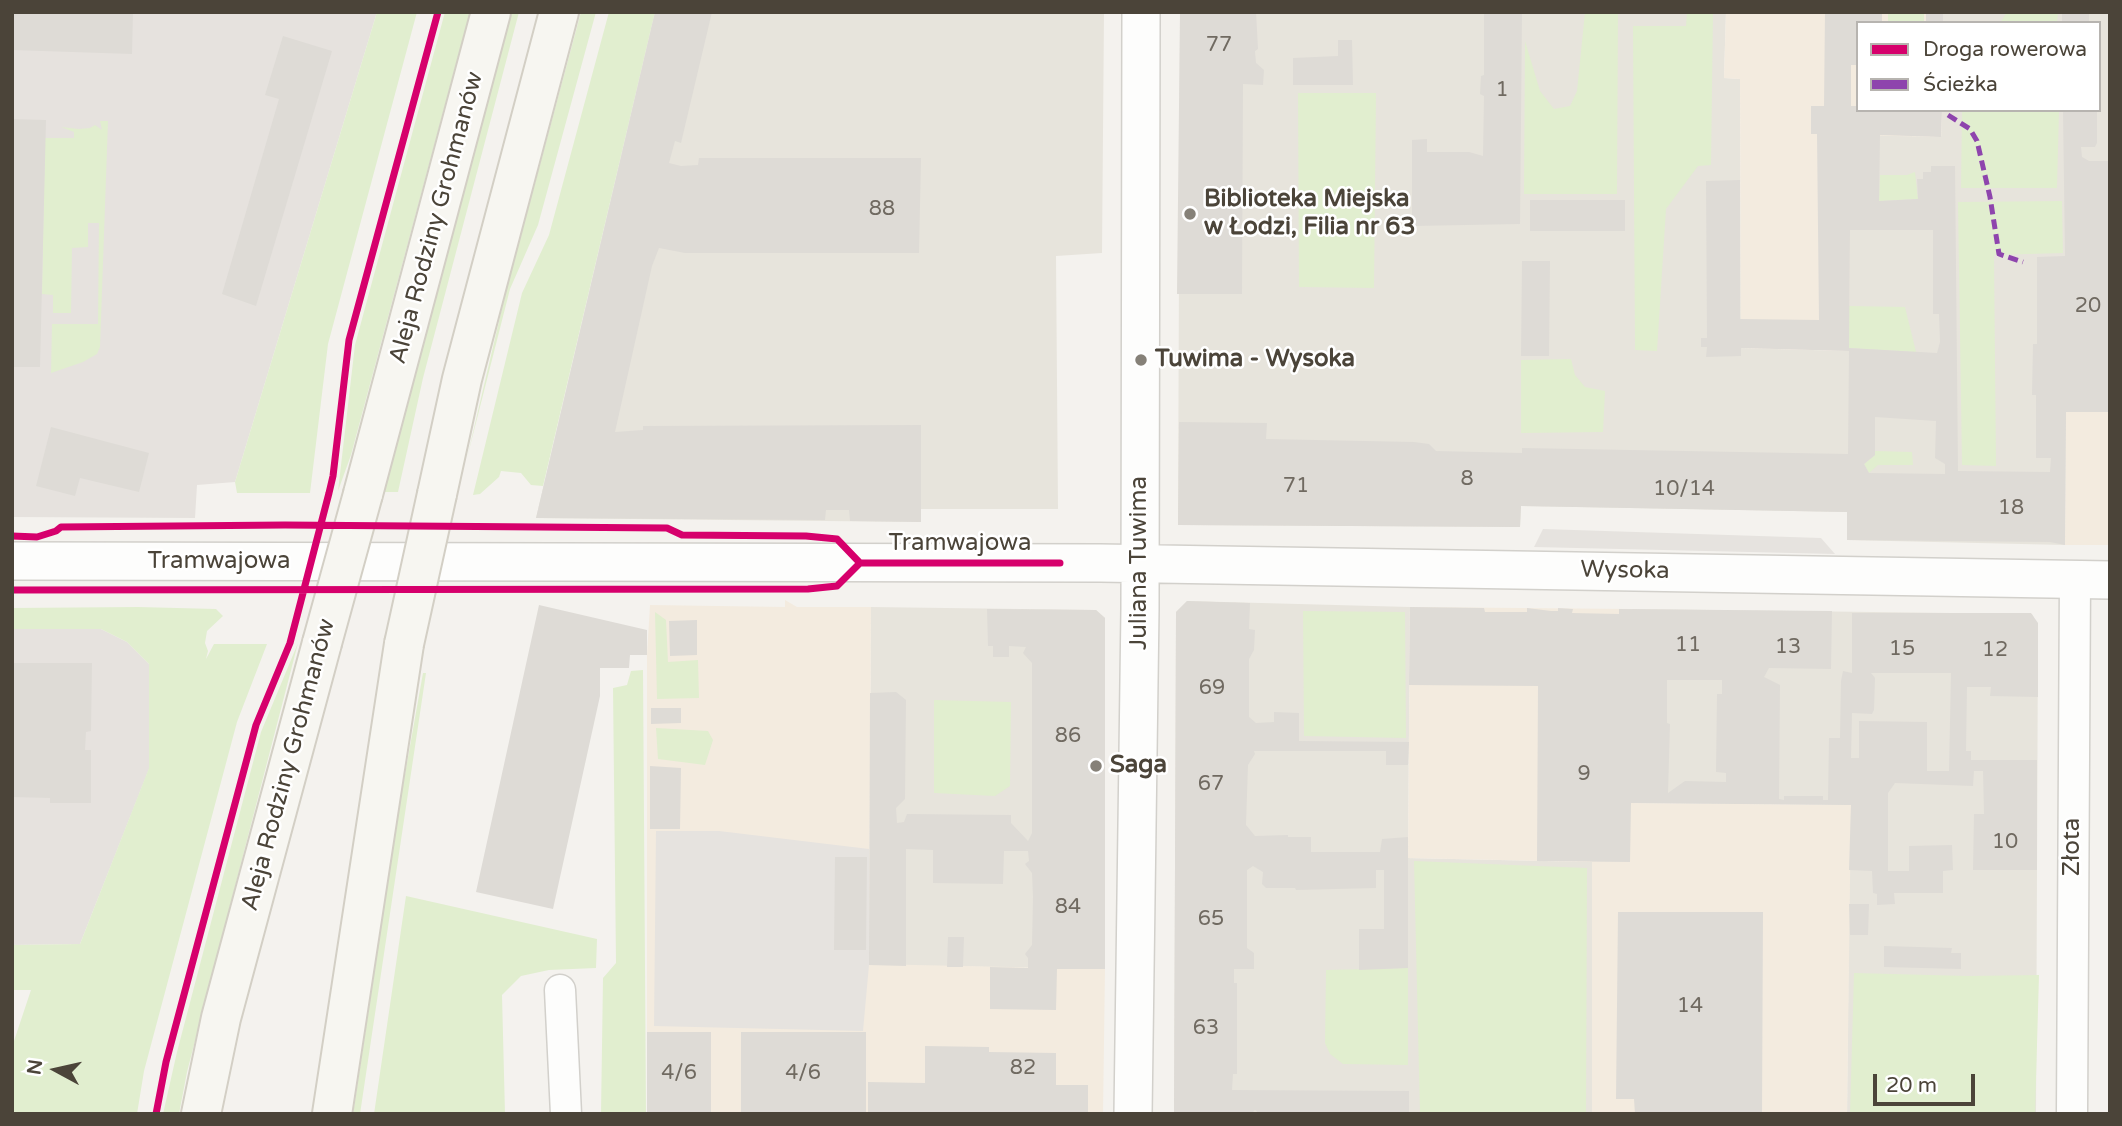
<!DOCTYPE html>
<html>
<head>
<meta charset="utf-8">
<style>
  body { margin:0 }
  #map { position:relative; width:2122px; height:1126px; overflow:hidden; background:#f4f2ee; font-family:"Varela Round",sans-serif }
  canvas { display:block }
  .frame { position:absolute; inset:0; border:14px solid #4b4439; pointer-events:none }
  .legend { position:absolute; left:1856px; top:21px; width:245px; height:91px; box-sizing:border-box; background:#fff; border:2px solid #b7b4b0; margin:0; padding:9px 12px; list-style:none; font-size:21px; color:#4b4439 }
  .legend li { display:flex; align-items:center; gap:14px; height:35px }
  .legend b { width:35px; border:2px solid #b7b4b0 }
  .north { position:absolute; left:21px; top:1035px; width:70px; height:70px; -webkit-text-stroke:5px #fff; paint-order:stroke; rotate:278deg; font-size:19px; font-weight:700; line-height:28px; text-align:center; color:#4b4439 }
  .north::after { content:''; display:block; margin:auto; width:24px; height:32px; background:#4b4439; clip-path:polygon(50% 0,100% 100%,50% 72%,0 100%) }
  .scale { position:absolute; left:1873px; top:1074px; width:102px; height:32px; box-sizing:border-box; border:4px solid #4b4439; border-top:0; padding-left:9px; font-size:21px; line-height:24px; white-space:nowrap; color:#4b4439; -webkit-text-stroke:5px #fff; paint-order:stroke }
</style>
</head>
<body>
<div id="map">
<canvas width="2122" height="1126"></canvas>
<div class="frame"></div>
<ul class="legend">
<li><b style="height:9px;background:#d6006c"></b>Droga rowerowa</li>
<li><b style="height:9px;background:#8e44ad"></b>Ścieżka</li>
</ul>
<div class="north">N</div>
<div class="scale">20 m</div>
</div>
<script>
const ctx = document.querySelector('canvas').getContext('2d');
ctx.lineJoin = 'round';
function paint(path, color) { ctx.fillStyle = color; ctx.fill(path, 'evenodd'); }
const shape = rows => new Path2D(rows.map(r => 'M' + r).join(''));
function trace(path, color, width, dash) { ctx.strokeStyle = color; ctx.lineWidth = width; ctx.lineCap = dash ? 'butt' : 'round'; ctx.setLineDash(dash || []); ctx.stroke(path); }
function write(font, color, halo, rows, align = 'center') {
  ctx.font = font + ' "Varela Round",sans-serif'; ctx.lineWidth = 5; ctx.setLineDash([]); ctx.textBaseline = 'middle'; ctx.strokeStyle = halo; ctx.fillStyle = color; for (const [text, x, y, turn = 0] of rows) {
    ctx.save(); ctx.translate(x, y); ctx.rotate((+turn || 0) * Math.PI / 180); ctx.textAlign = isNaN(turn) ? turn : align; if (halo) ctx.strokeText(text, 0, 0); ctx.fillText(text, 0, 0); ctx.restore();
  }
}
const residential = shape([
  [655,12,1104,12,1102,253,1056,256,1058,509,921,509,921,522,536,518],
  [1180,12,1726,12,1724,78,1740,79,1741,348,1848,351,1850,134,1941,137,1942,110,2099,110,2099,23,1943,23,1943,12,2110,12,2110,201,2066,412,2065,545,1847,540,1847,512,1521,506,1520,527,1178,525],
  [1187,601,1410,607,1408,858,1592,862,1592,1114,1174,1114,1176,612],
  [871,607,1096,610,1105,618,1105,969,869,965],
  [1632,609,2032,614,2038,626,2036,1114,1847,1114,1850,805,1631,803]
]);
const commercial = shape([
  [1726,12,1943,12,1942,23,1858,23,1858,110,1942,110,1941,137,1850,135,1849,351,1741,348,1740,79,1724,78],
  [2110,201,2110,545,2065,545,2066,412],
  [785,600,797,607,871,607,869,964,1105,969,1103,1114,647,1114,647,655,650,605,785,607],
  [1410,607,1632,609,1631,803,1851,805,1847,1114,1592,1114,1592,862,1408,858]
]);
const industrial = shape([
  [12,12,377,12,235,482,197,485,195,518,12,517],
  [12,629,101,629,127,642,149,664,149,769,80,944,12,945]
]);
const green = shape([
  [377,12,417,12,328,344,310,493,237,493,235,482],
  [445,12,470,12,351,455,338,491,355,345],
  [512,12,519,12,423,378,398,492,384,492],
  [581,12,596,12,538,225,510,289,467,458,507,287],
  [609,12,655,12,543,486,531,485,521,473,501,471,499,477,480,494,473,495,522,293,549,235],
  [1585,12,1618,12,1617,194,1524,194,1525,41,1540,91,1554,109,1570,106,1577,91],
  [1687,12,1713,12,1711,165,1698,166,1666,209,1657,351,1635,350,1633,26,1686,26],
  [1888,12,1924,12,1924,23,1888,23],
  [2007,12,2058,12,2057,23,2000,23],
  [1298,93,1376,93,1374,288,1299,287],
  [1962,110,2059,110,2057,188,1961,188],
  [100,121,108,121,100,347,97,354,83,362,51,373,52,324,98,324,99,223,88,223,88,247,72,248,71,313,53,313,53,295,42,294,45,138,74,138,74,132,61,127,79,129,90,128,95,125,102,130],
  [1915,172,1918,199,1879,201,1880,175,1907,175],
  [2062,201,2063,253,1994,255,1996,466,1962,465,1958,202],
  [1849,306,1905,307,1916,352,1849,348],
  [1571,359,1575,375,1585,387,1605,391,1603,432,1521,433,1521,360],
  [1875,451,1912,452,1913,465,1878,465,1869,473,1864,464,1875,455],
  [138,607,216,609,223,616,207,631,205,643,208,651,206,659,214,644,267,644,237,722,144,1071,137,1114,12,1114,12,1047,31,990,12,990,12,945,80,944,149,768,149,664,127,642,101,629,12,629,12,608],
  [1303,611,1405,612,1406,738,1304,736],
  [655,612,666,620,668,662,698,660,699,698,657,699],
  [298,643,187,1072,179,1114,163,1114,177,1052,261,732],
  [643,670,646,1114,601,1114,603,978,616,963,613,688,627,685,631,671],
  [423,673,426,673,360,1114,353,1114,399,808],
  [934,700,1011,702,1010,786,995,796,934,793],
  [656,728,708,731,713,740,705,765,658,759],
  [1414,861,1587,868,1586,1114,1420,1114],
  [406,896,597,939,596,968,549,970,521,976,502,995,505,1114,374,1114],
  [1408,968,1408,1065,1343,1064,1330,1054,1325,1043,1326,970],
  [1854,973,1968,976,2039,975,2035,1114,1850,1114]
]);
const parking = shape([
  [1543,529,1821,538,1835,554,1534,547],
  [656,831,719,831,869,849,869,965,863,1031,654,1026]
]);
const building = shape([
  [12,12,133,12,132,54,12,50],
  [655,12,712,12,681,143,675,141,669,163,681,166,698,165,699,158,921,158,919,253,685,253,659,248,652,266,615,432,643,430,643,426,921,425,921,522,850,521,849,510,826,510,825,520,536,518],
  [1180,12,1256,12,1258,49,1255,51,1256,63,1264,70,1263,85,1243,84,1242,294,1177,294],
  [1484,12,1522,12,1520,224,1412,226,1412,140,1427,139,1427,152,1469,152,1483,156,1484,96,1480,94,1481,76,1484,75],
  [1825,12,1882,12,1882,23,1858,23,1858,65,1851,65,1851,106,1858,106,1858,110,1942,110,1941,137,1880,135,1879,201,1918,199,1917,179,1923,179,1923,172,1931,172,1931,166,1955,166,1958,471,2050,472,2051,458,2036,458,2036,395,2032,395,2033,344,2037,344,2037,257,2065,256,2063,110,2097,110,2097,143,2095,147,2081,147,2082,157,2089,161,2110,161,2110,412,2066,412,2065,545,2050,542,1847,540,1847,512,1521,506,1520,527,1178,525,1179,422,1267,423,1266,439,1414,442,1429,444,1436,451,1522,453,1522,448,1848,454,1849,351,1741,348,1741,356,1706,357,1707,347,1701,347,1701,338,1707,338,1706,181,1740,180,1740,319,1819,320,1817,134,1811,134,1811,106,1824,106],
  [1850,230,1933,230,1933,314,1939,314,1940,342,1937,353,1849,348],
  [1875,417,1936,421,1935,458,1945,464,1945,474,1869,473,1864,464,1875,455],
  [1926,12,1943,12,1943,23,1926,23],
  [2062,12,2089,12,2089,23,2062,23],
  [283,36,332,51,256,306,222,294,279,99,265,95],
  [1338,40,1352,40,1353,85,1293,85,1293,58,1338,56],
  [12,119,46,120,40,367,12,367],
  [1530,200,1625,200,1625,231,1530,231],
  [1522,261,1550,261,1549,356,1521,356],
  [51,427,149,453,139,492,80,478,75,496,36,486],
  [1187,601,1250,603,1249,629,1255,630,1254,650,1249,659,1249,717,1256,723,1274,722,1274,712,1299,713,1299,741,1409,742,1408,765,1386,765,1386,751,1254,751,1255,754,1248,765,1246,825,1255,836,1288,835,1288,837,1311,837,1311,852,1380,852,1382,839,1408,837,1408,968,1359,970,1359,929,1384,929,1384,870,1376,870,1376,888,1296,890,1295,888,1266,888,1262,884,1263,872,1253,866,1247,870,1247,948,1254,953,1254,969,1234,969,1234,983,1237,983,1237,1074,1233,1074,1232,1090,1409,1091,1409,1114,1260,1114,1255,1110,1251,1114,1174,1114,1176,612],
  [539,605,647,630,647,655,630,655,629,668,600,668,600,696,553,909,476,892],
  [1410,607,1484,608,1485,612,1527,612,1527,608,1551,611,1558,611,1558,608,1573,609,1572,613,1619,614,1619,609,1832,611,1831,669,1769,668,1764,677,1780,685,1779,799,1784,800,1784,796,1823,796,1823,800,1828,800,1829,738,1840,738,1841,681,1843,671,1852,673,1852,613,2031,613,2038,623,2038,697,1990,696,1991,687,1967,687,1966,751,1971,751,1971,760,2037,760,2037,870,1973,870,1974,814,1984,814,1983,771,1974,771,1973,786,1895,783,1888,793,1888,871,1909,871,1909,846,1952,845,1953,870,1943,871,1943,893,1894,893,1895,904,1877,905,1877,894,1873,893,1872,871,1849,870,1851,805,1631,803,1630,862,1537,861,1538,686,1409,685],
  [1871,673,1951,673,1949,771,1927,771,1927,722,1859,721,1859,758,1851,758,1852,713,1872,714,1874,710,1875,678],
  [1667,680,1722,680,1722,694,1717,694,1716,772,1726,773,1726,782,1685,781,1668,793,1670,724,1667,723],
  [987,609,1096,610,1105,618,1105,969,1057,969,1056,1010,990,1009,990,967,1028,968,1028,958,1025,954,1032,945,1033,897,1032,873,1025,864,1029,861,1028,851,1004,851,1003,884,933,883,933,850,906,849,906,966,869,965,870,693,896,692,906,700,905,799,896,808,897,823,904,822,907,814,1011,815,1011,823,1028,841,1032,833,1032,663,1023,653,1026,647,1009,646,1009,657,993,657,993,646,988,646],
  [697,620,697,655,670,656,669,621],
  [12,663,92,663,91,731,86,732,85,750,91,750,91,803,50,803,50,798,12,797],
  [651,708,681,708,681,723,651,724],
  [650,766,681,768,680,829,650,829],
  [835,857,867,857,866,950,834,950],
  [1849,904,1869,904,1868,935,1850,935],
  [1618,912,1763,912,1762,1114,1635,1114,1634,1099,1616,1099],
  [948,937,964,937,963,967,947,967],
  [1884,946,1952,948,1951,953,1961,953,1961,969,1884,967],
  [647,1032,711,1032,711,1114,647,1114],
  [741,1032,866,1032,866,1114,741,1114],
  [925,1046,989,1047,989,1052,1056,1053,1056,1085,1088,1085,1088,1114,868,1114,868,1082,925,1083]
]);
const minor = shape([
  [560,990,566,1114],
  [2072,1114,2075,580]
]);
const tertiary = shape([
  [12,561,1100,563,2110,580],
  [1133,1114,1140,609,1141,12]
]);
const secondary = shape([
  [363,494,491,12],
  [437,494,462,379,559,12],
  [201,1114,221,1018,322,643],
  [332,1114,404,644]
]);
const secondaryBridge = shape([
  [322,643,363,494],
  [404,644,437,494]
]);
const quiet = shape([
  [1948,115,1970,129,1977,141,1990,197,1999,254,2023,262]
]);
const cycleway = shape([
  [12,536,37,537,56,531,61,527,285,525,667,528,682,535,806,536,837,539,860,563],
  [860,563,1060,563],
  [12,590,808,589,837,586,860,563],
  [156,1114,166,1062,256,725,290,643,329,493,333,476,349,340,438,12]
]);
const markers = [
  [1190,214,7,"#868178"],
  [1141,360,7,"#868178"],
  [1096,766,7,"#868178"]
];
const numberNames = [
  ["77",1219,45],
  ["1",1502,90],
  ["88",882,209],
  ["20",2088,306],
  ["8",1467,479],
  ["71",1296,486],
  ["10/14",1684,489],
  ["18",2011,508],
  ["11",1688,645],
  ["13",1788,647],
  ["15",1902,649],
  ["12",1995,650],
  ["69",1212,688],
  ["86",1068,736],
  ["9",1584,774],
  ["67",1211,784],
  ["10",2005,842],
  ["84",1068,907],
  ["65",1211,919],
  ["14",1690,1006],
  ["63",1206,1028],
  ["82",1023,1068],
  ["4/6",679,1073],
  ["4/6",803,1073]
];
const poiNames = [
  ["Biblioteka Miejska",1204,200],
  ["w Łodzi, Filia nr 63",1204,228],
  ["Tuwima - Wysoka",1155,360],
  ["Saga",1110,766]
];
const streetNames = [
  ["Aleja Rodziny Grohmanów",437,218,-75],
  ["Tramwajowa",960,544],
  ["Tramwajowa",219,562],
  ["Juliana Tuwima",1140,563,-90],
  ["Wysoka",1625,571,1],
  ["Aleja Rodziny Grohmanów",289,765,-75],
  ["Złota",2073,847,-90]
];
paint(residential, '#e7e4dc');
paint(commercial, '#f3ebdf');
paint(industrial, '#e6e2de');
paint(green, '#e1eecf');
paint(parking, '#e6e3df');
paint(building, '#dedbd6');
trace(minor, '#d2d0cb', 33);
trace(tertiary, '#d2d0cb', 40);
trace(secondary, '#d3cfc5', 42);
trace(minor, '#fdfdfc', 30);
trace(tertiary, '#fdfdfc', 37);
trace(secondary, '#f7f6f1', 38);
trace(secondaryBridge, '#d3cfc5', 42, []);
trace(secondaryBridge, '#f7f6f1', 38);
trace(quiet, '#8e44ad', 5, [10, 5]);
trace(cycleway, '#d6006c', 7);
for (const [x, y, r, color] of markers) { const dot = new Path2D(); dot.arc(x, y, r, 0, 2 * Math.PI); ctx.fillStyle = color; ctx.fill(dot); trace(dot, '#fff', 2.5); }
write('21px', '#706a61', null, numberNames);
write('bold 24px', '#4b4439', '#fff', poiNames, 'left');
write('24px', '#4b4439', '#fff', streetNames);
</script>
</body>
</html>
